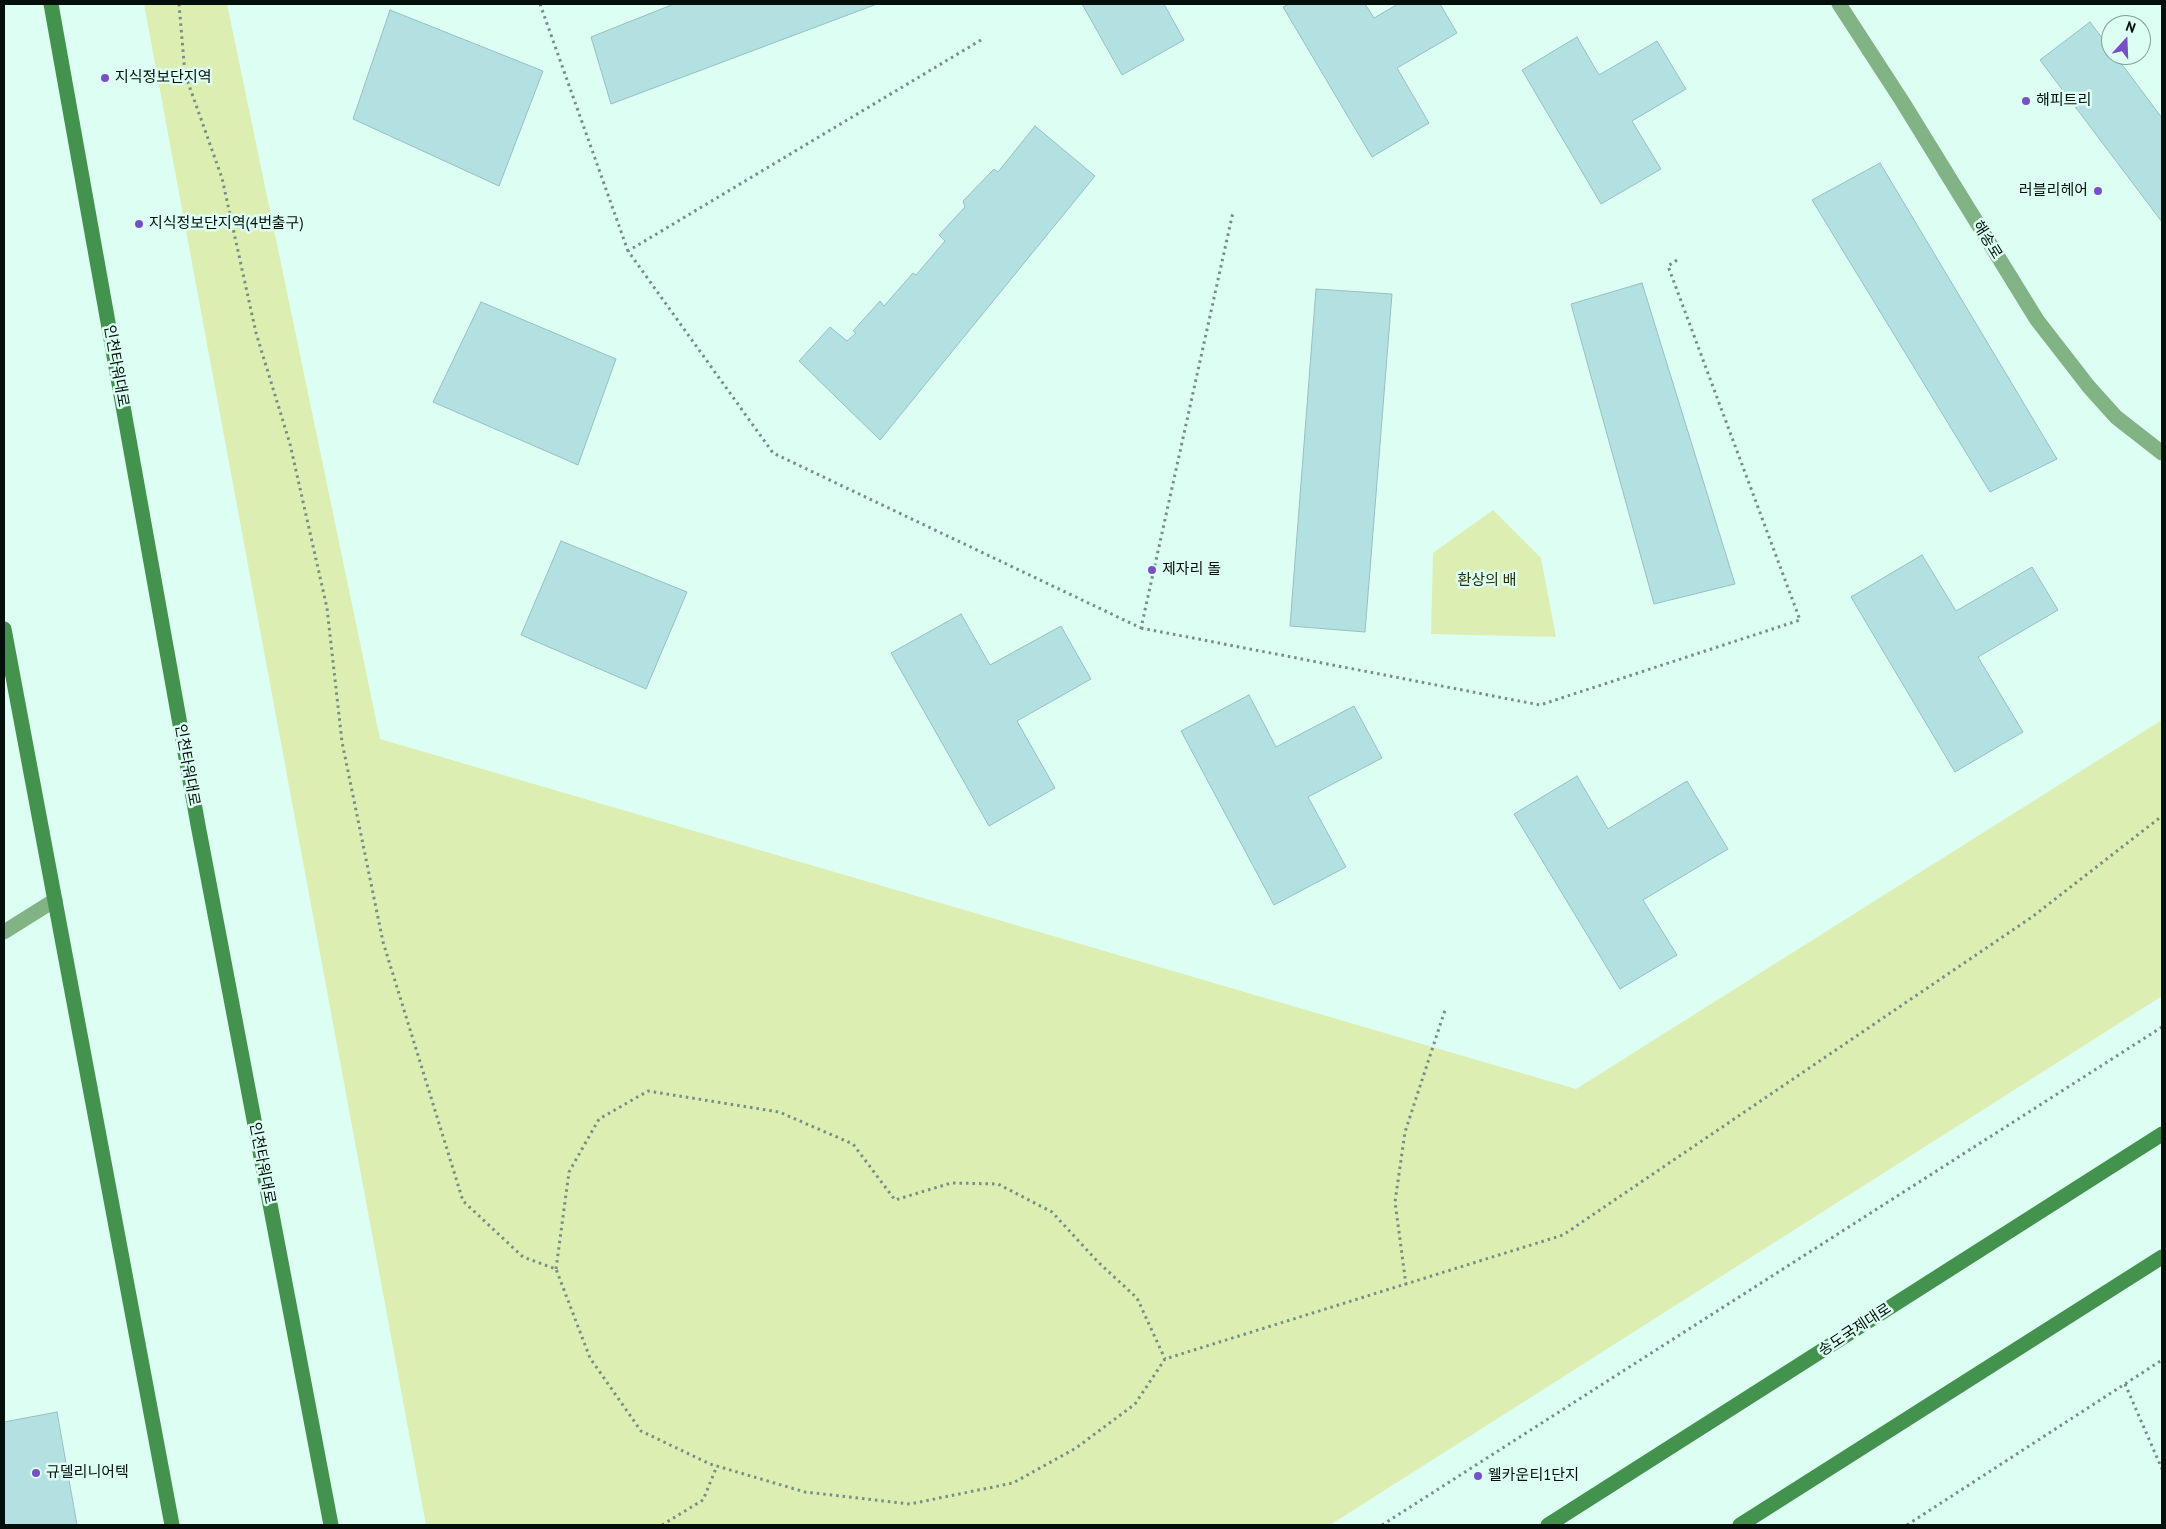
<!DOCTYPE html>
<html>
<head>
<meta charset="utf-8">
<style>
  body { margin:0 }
  #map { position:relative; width:2166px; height:1529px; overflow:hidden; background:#ddfef2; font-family:"PT Sans",sans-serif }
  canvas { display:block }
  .frame { position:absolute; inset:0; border:5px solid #020f0b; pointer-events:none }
  .north { position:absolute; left:2101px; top:15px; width:50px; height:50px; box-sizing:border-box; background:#ddfef2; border:1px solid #859e96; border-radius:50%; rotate:20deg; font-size:14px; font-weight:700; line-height:20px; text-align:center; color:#020f0b }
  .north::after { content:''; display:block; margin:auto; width:18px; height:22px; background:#794fc8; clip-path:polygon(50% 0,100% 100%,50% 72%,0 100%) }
</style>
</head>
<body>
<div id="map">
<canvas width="2166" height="1529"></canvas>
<div class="frame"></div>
<div class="north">N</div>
</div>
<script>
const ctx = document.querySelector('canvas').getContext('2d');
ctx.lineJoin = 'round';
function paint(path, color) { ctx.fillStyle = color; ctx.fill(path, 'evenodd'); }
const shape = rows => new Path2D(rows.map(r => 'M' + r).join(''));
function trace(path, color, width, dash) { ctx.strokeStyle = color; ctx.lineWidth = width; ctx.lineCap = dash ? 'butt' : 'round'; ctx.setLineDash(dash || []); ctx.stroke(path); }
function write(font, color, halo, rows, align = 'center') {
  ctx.font = font + ' "PT Sans","Noto Sans KR",sans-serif'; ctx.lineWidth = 5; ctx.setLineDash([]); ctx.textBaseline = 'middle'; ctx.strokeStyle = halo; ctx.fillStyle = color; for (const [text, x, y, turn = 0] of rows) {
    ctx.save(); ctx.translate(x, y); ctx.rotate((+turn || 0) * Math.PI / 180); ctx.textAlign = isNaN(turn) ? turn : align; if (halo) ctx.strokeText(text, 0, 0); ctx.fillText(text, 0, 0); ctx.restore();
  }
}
const green = shape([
  [144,4,227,4,380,739,1576,1089,2162,720,2162,996,1330,1525,426,1525],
  [1493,510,1541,558,1556,637,1431,634,1433,553]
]);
const building = shape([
  [674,4,877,4,611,104,591,37,674,4],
  [1082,4,1164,4,1184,40,1122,75,1082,4],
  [1289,4,1365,4,1374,18,1398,4,1440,4,1457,33,1397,68,1429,123,1372,157,1283,7,1289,4],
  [390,10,543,71,499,186,353,119,390,10],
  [2090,22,2111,50,2111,55,2115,55,2162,118,2162,222,2040,60,2090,22],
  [1577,37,1599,75,1657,41,1686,89,1632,121,1661,169,1601,204,1522,70,1577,37],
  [1035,126,1095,176,880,440,799,361,830,327,847,341,856,333,853,331,880,301,884,306,913,273,916,275,945,241,939,235,965,207,963,201,994,169,998,172,1035,126],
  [1880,163,2057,459,1990,492,1812,200,1880,163],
  [1642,283,1735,584,1654,604,1571,304,1642,283],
  [1316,289,1392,294,1365,632,1290,626,1316,289],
  [481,302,616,359,578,465,433,402,481,302],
  [561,541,687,592,646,689,521,635,561,541],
  [1922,555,1956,611,2032,567,2058,610,1978,657,2023,732,1955,772,1851,597,1922,555],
  [961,614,990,665,1061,626,1091,679,1017,721,1055,788,989,826,891,653,961,614],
  [1249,695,1276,747,1354,706,1382,758,1308,797,1346,867,1274,905,1181,731,1249,695],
  [1577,776,1608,829,1687,781,1728,849,1643,900,1677,955,1620,989,1514,814,1577,776],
  [57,1412,77,1525,4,1525,4,1422,57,1412]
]);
const path = shape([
  [179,4,185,74,222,178,256,333,290,444,327,608,342,742,383,942,463,1201,523,1257,556,1269,590,1358,641,1431,710,1464,805,1492,910,1504,1013,1483,1076,1448,1135,1404,1165,1359,1563,1235,2032,917,2162,816],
  [540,4,628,251],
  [981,40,628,251,773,453,1141,628,1233,212],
  [1141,628,1540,705,1800,620,1668,266,1677,260],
  [556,1269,569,1172,599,1119,648,1091,779,1112,853,1144,895,1200,951,1183,998,1184,1052,1212,1098,1262,1137,1298,1165,1359],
  [1406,1285,1395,1202,1405,1132,1445,1010],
  [2125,1384,2162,1469],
  [662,1525,703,1500,717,1466],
  [1382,1525,2162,1027],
  [1907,1525,2162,1360]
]);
const minor = shape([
  [1839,4,1902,101,2037,320,2089,387,2116,417,2162,453],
  [4,932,55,900]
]);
const secondary = shape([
  [51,4,198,825,331,1525],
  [4,629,172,1525],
  [1548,1525,2162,1134],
  [1740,1525,2162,1257]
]);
const markers = [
  [105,78,5,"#794fc8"],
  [2026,101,5,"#794fc8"],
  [2098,191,5,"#794fc8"],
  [139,224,5,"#794fc8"],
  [1152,570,5,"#794fc8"],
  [36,1473,5,"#794fc8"],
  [1478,1476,5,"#794fc8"]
];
const poiNames = [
  ["지식정보단지역",115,78],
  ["해피트리",2036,101],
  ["러블리헤어",2088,191,"right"],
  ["지식정보단지역(4번출구)",149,224],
  ["제자리 돌",1162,570],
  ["규델리니어텍",46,1473],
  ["웰카운티1단지",1488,1476]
];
const streetNames = [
  ["해송로",1987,240,58],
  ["인천타워대로",116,366,80],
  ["인천타워대로",187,765,80],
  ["인천타워대로",262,1163,79],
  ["송도국제대로",1855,1330,-33]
];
const parkNames = [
  ["환상의 배",1487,581]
];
paint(green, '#dceeb1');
paint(building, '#b3e0e0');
trace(building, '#94c1c1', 1);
trace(path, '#778f86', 3, [2.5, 4]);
trace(minor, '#81b385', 15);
trace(secondary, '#43924d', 15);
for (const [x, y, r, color] of markers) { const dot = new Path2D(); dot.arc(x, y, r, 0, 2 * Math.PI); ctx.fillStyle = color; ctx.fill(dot); trace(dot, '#ddfef2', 2); }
write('15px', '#020f0b', '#ddfef2', poiNames, 'left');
write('15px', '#020f0b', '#ddfef2', streetNames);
write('15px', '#252f04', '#ddfef2', parkNames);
</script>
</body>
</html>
